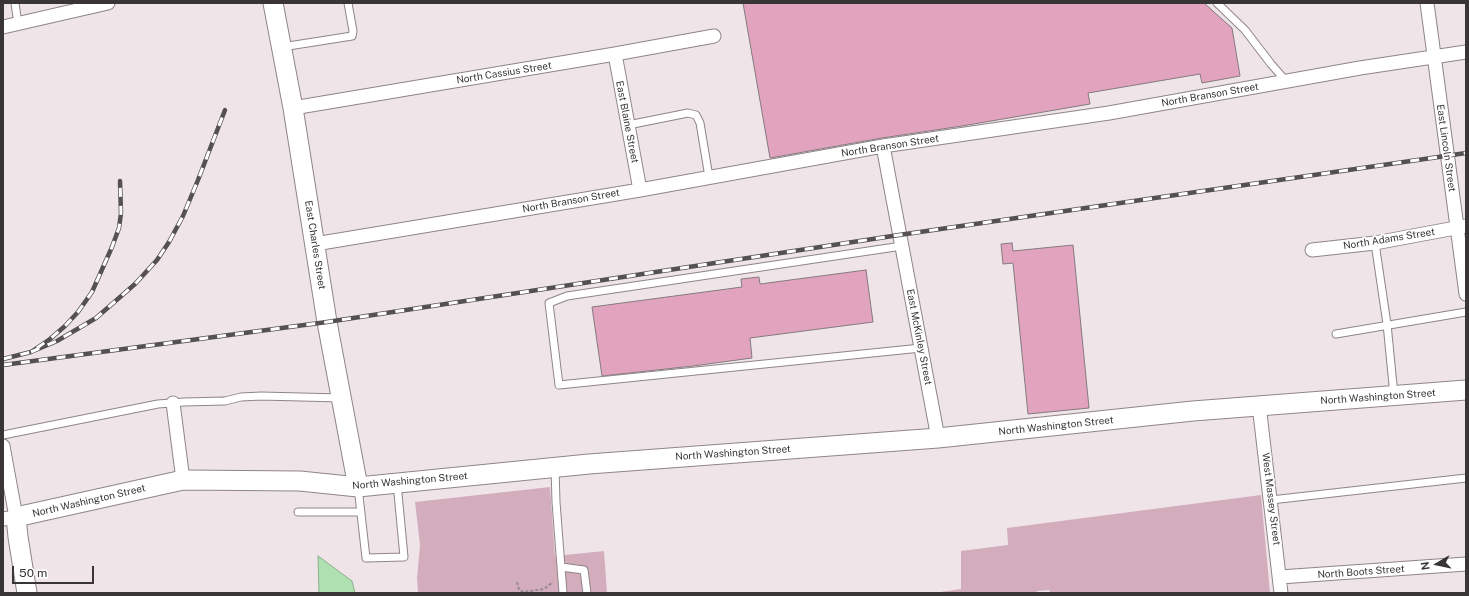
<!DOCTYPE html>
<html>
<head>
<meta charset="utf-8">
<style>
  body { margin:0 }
  #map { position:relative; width:1469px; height:596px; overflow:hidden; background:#efe5e9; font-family:"Public Sans",sans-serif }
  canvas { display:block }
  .frame { position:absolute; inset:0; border:4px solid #393537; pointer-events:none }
  .north { position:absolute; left:1417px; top:544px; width:40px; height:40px; -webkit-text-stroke:3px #fff; paint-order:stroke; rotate:261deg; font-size:11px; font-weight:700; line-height:16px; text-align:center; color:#393537 }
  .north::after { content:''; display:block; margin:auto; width:14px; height:18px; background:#393537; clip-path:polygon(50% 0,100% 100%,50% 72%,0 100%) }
  .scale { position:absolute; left:12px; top:566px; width:82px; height:18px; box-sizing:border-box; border:2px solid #393537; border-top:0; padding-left:5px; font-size:12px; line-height:14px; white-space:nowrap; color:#393537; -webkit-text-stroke:3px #fff; paint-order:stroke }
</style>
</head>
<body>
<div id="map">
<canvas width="1469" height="596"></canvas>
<div class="frame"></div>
<div class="north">N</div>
<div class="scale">50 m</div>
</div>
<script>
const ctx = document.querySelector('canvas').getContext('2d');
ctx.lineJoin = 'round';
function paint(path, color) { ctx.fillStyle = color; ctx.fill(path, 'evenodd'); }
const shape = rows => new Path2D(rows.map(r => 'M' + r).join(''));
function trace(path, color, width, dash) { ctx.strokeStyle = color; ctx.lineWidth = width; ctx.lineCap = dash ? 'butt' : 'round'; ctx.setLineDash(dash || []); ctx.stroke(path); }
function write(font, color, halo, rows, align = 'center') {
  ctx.font = font + ' "Public Sans",sans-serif'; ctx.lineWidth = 3.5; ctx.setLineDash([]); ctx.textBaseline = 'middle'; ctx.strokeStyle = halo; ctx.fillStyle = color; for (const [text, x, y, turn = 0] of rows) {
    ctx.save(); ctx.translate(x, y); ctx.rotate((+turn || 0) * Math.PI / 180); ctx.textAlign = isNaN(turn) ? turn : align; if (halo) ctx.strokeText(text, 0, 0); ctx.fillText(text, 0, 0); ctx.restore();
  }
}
const green = shape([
  [550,487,555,556,604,551,607,593,418,593,417,578,420,545,415,502],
  [1261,495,1270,593,1049,593,1050,590,1037,591,1036,593,934,593,961,589,961,551,1008,545,1007,528]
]);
const water = shape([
  [318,556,352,581,355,593,319,593,318,556]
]);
const building = shape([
  [743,3,1204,3,1232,28,1240,76,1202,83,1200,74,1088,93,1090,104,962,126,882,138,770,158,743,3],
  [1012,243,1013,251,1073,245,1089,408,1028,414,1013,263,1003,264,1001,244,1012,243],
  [866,270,873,322,750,338,752,358,693,366,602,376,592,307,742,287,741,279,759,277,760,284,866,270]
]);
const path = shape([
  [517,582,519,590,524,592,544,589,553,582]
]);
const lane = shape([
  [15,3,18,24],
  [1217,3,1245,30,1271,64,1286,81],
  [282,47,352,36,353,31,348,3],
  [628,125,688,113,696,115,700,123,709,177],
  [1375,243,1387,324,1394,395],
  [902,246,567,296,549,303,559,385,921,348],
  [1336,334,1466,312],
  [3,435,158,404,184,402,225,401,241,397,261,396,341,398],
  [555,468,556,502,563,593],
  [358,487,366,558,404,557,397,483],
  [1271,500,1466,478],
  [298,512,361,512],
  [561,567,584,570,587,593]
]);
const street = shape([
  [1427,3,1466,294],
  [3,27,108,3],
  [615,54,640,190],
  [293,108,615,54,714,36],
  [883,146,938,438],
  [315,244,640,190,883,146,1109,113,1360,68,1466,52],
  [1312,250,1375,243,1466,226],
  [173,403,183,480],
  [1259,405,1281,593],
  [3,446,16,517,3,519],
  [1280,577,1466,564]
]);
const secondary = shape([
  [273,3,293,108,327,322,358,487],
  [27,593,18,537,16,517,183,480,300,481,358,487,589,464,938,438,1193,411,1466,390]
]);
const rail = shape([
  [31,352,57,341,96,318,135,284,157,260,169,242,183,216,198,180,225,110],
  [3,359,31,352,50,339,65,326,78,312,92,292,112,247,119,228,121,213,120,181],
  [3,365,327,322,899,235,1466,153]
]);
const streetNames = [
  ["North Cassius Street",504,73,-9],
  ["North Branson Street",1210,95,-10],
  ["East Blaine Street",627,122,79],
  ["North Branson Street",890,146,-9],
  ["East Lincoln Street",1446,148,82],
  ["North Branson Street",571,201,-10],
  ["North Adams Street",1389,239,-9],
  ["East Charles Street",315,245,81],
  ["East McKinley Street",919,337,79],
  ["North Washington Street",1378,397,-4],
  ["North Washington Street",1056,426,-6],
  ["North Washington Street",733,453,-4],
  ["North Washington Street",410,481,-5],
  ["West Massey Street",1271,499,83],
  ["North Washington Street",89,501,-13],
  ["North Boots Street",1361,572,-4]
];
paint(green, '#d4adbd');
paint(water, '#afe0b1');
trace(water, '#8cad8c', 1);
paint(building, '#e2a3be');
trace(building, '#837a7e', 1);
trace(lane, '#8f8589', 9);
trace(street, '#8f8589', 15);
trace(secondary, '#8f8589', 21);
trace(path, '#90898c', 2, [3, 2]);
trace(lane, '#fff', 7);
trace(street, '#fff', 13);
trace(secondary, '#fff', 19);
trace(rail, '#555053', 4.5);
trace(rail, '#fff', 3, [9]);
write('10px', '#393537', '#fff', streetNames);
</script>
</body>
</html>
